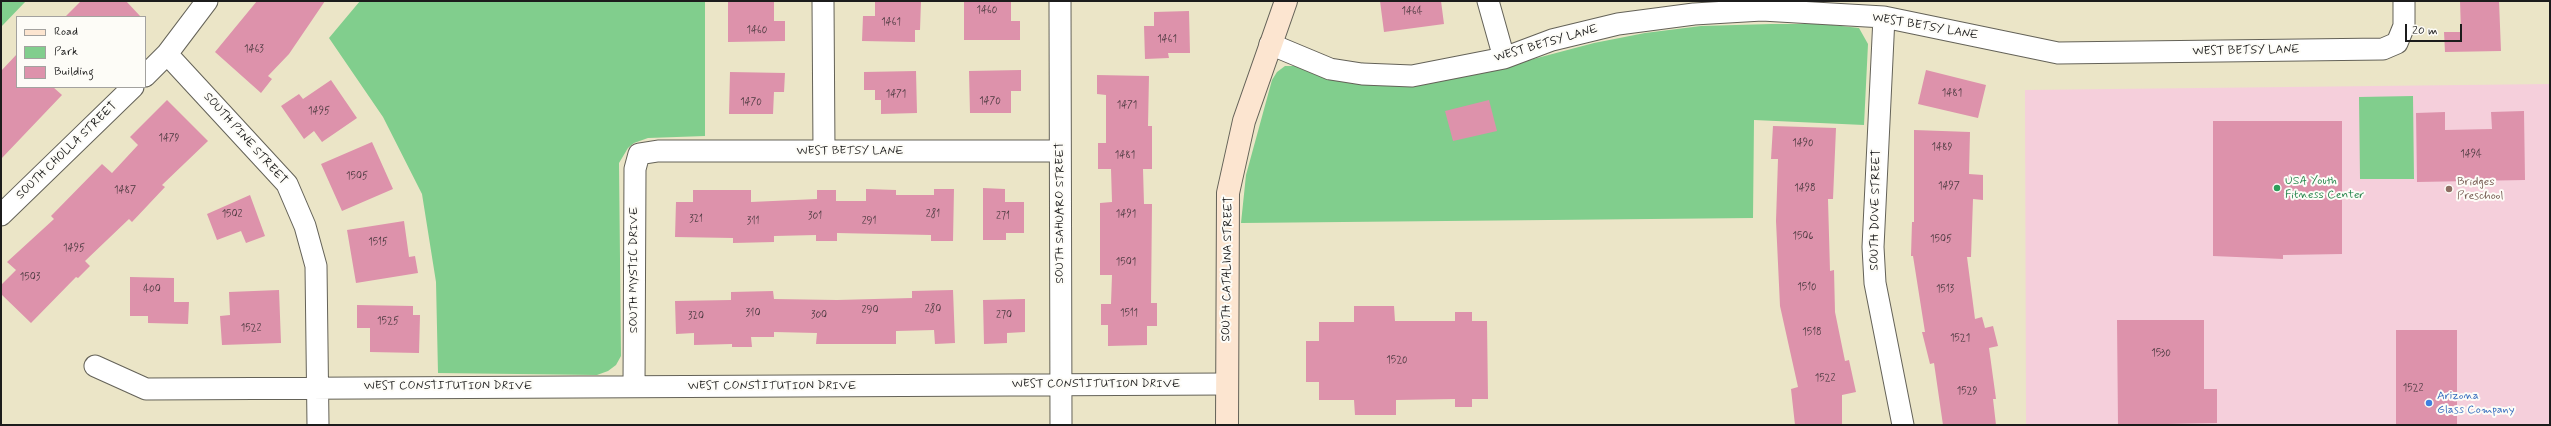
<!DOCTYPE html>
<html>
<head>
<meta charset="utf-8">
<style>
  body { margin:0 }
  #map { position:relative; width:2551px; height:426px; overflow:hidden; background:#ebe5c7; font-family:Mynerve,sans-serif }
  canvas { display:block }
  .frame { position:absolute; inset:0; border:2px solid #1c1c1c; pointer-events:none }
  .legend { position:absolute; left:16px; top:16px; width:130px; height:72px; box-sizing:border-box; background:#fdfcf7; border:1px solid #a3a29f; margin:0; padding:5px 7px; list-style:none; font-size:12px; color:#1c1c1c }
  .legend li { display:flex; align-items:center; gap:8px; height:20px }
  .legend b { width:20px; border:1px solid #a3a29f }
  .scale { position:absolute; left:2405px; top:24px; width:57px; height:18px; box-sizing:border-box; border:2px solid #1c1c1c; border-top:0; padding-left:5px; font-size:12px; line-height:14px; white-space:nowrap; color:#1c1c1c; -webkit-text-stroke:3px #fdfcf7; paint-order:stroke }
</style>
</head>
<body>
<div id="map">
<canvas width="2551" height="426"></canvas>
<div class="frame"></div>
<ul class="legend">
<li><b style="height:5px;background:#fce5d0"></b>Road</li>
<li><b style="height:11px;background:#81ce8d"></b>Park</li>
<li><b style="height:11px;background:#dd92ab"></b>Building</li>
</ul>
<div class="scale">20 m</div>
</div>
<script>
const ctx = document.querySelector('canvas').getContext('2d');
ctx.lineJoin = 'round';
function paint(path, color) { ctx.fillStyle = color; ctx.fill(path, 'evenodd'); }
const shape = rows => new Path2D(rows.map(r => 'M' + r).join(''));
function trace(path, color, width, dash) { ctx.strokeStyle = color; ctx.lineWidth = width; ctx.lineCap = dash ? 'butt' : 'round'; ctx.setLineDash(dash || []); ctx.stroke(path); }
function write(font, color, halo, rows, align = 'center') {
  ctx.font = font + ' Mynerve,sans-serif'; ctx.lineWidth = 4; ctx.setLineDash([]); ctx.textBaseline = 'middle'; ctx.strokeStyle = halo; ctx.fillStyle = color; for (const [text, x, y, turn = 0] of rows) {
    ctx.save(); ctx.translate(x, y); ctx.rotate((+turn || 0) * Math.PI / 180); ctx.textAlign = isNaN(turn) ? turn : align; if (halo) ctx.strokeText(text, 0, 0); ctx.fillText(text, 0, 0); ctx.restore();
  }
}
const built = shape([
  [2550,84,2550,425,2026,425,2025,90]
]);
const green = shape([
  [1,1,26,1,1,27],
  [360,1,705,1,705,136,648,138,634,143,628,148,619,163,621,356,616,365,608,371,597,375,438,373,436,282,422,194,383,117,329,38],
  [1771,24,1824,24,1859,28,1868,44,1864,125,1754,120,1753,218,1241,223,1246,175,1272,80,1277,72,1285,66,1296,66,1340,80,1503,67,1594,43,1645,33,1701,26],
  [2413,96,2414,179,2360,179,2359,97]
]);
const building = shape([
  [81,1,126,1,141,17,65,17],
  [257,1,325,1,289,54,268,76,272,79,261,93,215,52],
  [728,1,774,1,774,21,785,21,785,41,728,42],
  [875,1,921,1,920,30,915,30,915,42,862,41,863,16,875,16],
  [964,1,1011,1,1011,21,1020,21,1020,40,964,40],
  [1380,1,1441,1,1444,24,1384,32],
  [2460,1,2499,1,2501,51,2445,52,2444,32,2461,32],
  [1189,11,1190,53,1168,53,1169,58,1145,59,1144,26,1154,26,1154,12],
  [17,54,17,87,53,87,62,95,1,159,1,71],
  [1021,70,1021,91,1011,91,1011,113,970,113,969,71],
  [1926,70,1986,85,1978,118,1918,104],
  [916,71,917,113,881,114,881,100,875,100,875,90,864,90,864,72],
  [730,72,785,73,784,92,774,92,773,114,729,114],
  [1097,75,1149,76,1148,126,1152,126,1152,169,1143,169,1144,204,1152,204,1151,303,1157,303,1157,326,1147,326,1147,345,1108,346,1108,325,1101,325,1101,304,1111,304,1112,275,1100,275,1100,203,1112,202,1111,169,1098,169,1098,143,1106,143,1106,95,1097,94],
  [331,80,357,118,322,142,314,131,304,139,281,106,299,94,303,99],
  [167,100,208,141,162,185,165,187,132,222,129,219,85,261,90,266,78,278,76,277,31,323,1,294,1,285,16,270,7,262,54,219,51,216,102,164,112,173,138,145,130,137],
  [1489,100,1497,131,1453,141,1445,111],
  [2524,111,2525,180,2417,182,2416,113,2445,112,2445,130,2492,129,2491,112],
  [2213,121,2342,121,2342,254,2283,255,2283,259,2213,256],
  [1773,126,1836,128,1833,199,1828,199,1830,271,1834,270,1835,312,1845,361,1849,360,1856,392,1842,395,1842,425,1795,425,1791,389,1798,387,1780,306,1776,221,1778,159,1771,159],
  [1914,130,1970,132,1969,174,1983,175,1983,200,1973,199,1971,257,1967,257,1975,319,1982,317,1985,328,1993,326,1998,346,1989,348,1996,399,1993,399,1996,425,1943,425,1934,363,1930,364,1922,332,1925,332,1913,256,1911,256,1912,222,1914,222],
  [372,142,393,189,342,211,321,164],
  [983,188,1005,189,1005,202,1024,202,1024,233,1006,233,1006,240,983,240],
  [866,189,896,190,896,195,934,195,934,189,954,189,953,241,931,241,931,235,837,233,837,241,816,241,816,235,774,236,774,242,733,243,733,238,675,237,676,202,693,202,693,190,751,190,751,202,817,199,817,190,836,190,836,201,866,201],
  [250,195,265,236,246,243,241,231,217,240,207,214],
  [404,221,409,257,415,256,418,273,356,283,347,230],
  [130,277,174,278,174,302,189,302,188,324,148,323,148,316,130,316],
  [279,290,281,343,222,345,220,316,230,315,229,292],
  [953,290,955,343,935,344,934,330,896,331,896,344,816,344,817,333,774,332,774,337,751,337,752,347,732,347,732,344,694,345,694,333,676,334,675,301,731,300,731,292,773,291,774,299,837,300,912,298,912,291],
  [1025,299,1025,332,1007,333,1007,343,984,344,983,300],
  [357,305,413,306,413,315,420,315,419,353,370,352,370,328,357,328],
  [1354,306,1394,306,1395,321,1455,321,1455,312,1472,312,1472,321,1487,321,1488,399,1472,399,1472,407,1455,407,1455,399,1396,400,1396,415,1355,415,1354,400,1319,400,1319,382,1306,382,1306,341,1319,341,1319,322,1354,322],
  [2117,320,2204,320,2204,389,2217,389,2217,423,2118,425],
  [2396,330,2457,330,2457,425,2396,425]
]);
const street = shape([
  [823,1,824,151],
  [1060,1,1061,425],
  [1488,1,1504,58],
  [1884,17,1873,247,1875,283,1903,425],
  [1270,44,1330,69,1362,74,1412,76,1504,58,1552,40,1618,24,1694,14,1762,10,1884,17,2058,53,2383,49,2397,43,2404,26,2404,1],
  [167,54,287,184,305,226,316,266,318,425],
  [145,76,167,54,207,1],
  [1,215,133,87],
  [95,366,146,389,1227,384],
  [634,386,635,169,639,154,658,151,1060,151]
]);
const secondary = shape([
  [1227,425,1228,193,1244,121,1286,1]
]);
const markers = [
  [2277,188,4,"#2e9e5b"],
  [2449,189,4,"#8d6e63"],
  [2429,403,4,"#3f7fe0"]
];
const numberNames = [
  ["1460",987,11],
  ["1464",1412,12],
  ["1461",891,23],
  ["1460",757,31],
  ["1461",1167,40],
  ["1463",254,50],
  ["1481",1952,94],
  ["1471",896,95],
  ["1470",990,102],
  ["1470",751,103],
  ["1471",1127,106],
  ["1495",319,112],
  ["1479",169,139],
  ["1490",1803,144],
  ["1489",1942,148],
  ["1494",2471,155],
  ["1481",1125,156],
  ["1505",357,177],
  ["1497",1949,187],
  ["1498",1805,189],
  ["1487",125,191],
  ["1502",232,215],
  ["281",933,215],
  ["1491",1126,215],
  ["301",815,217],
  ["271",1003,217],
  ["321",696,220],
  ["311",753,222],
  ["291",869,222],
  ["1506",1803,237],
  ["1505",1941,240],
  ["1515",378,243],
  ["1495",74,249],
  ["1501",1126,263],
  ["1503",30,278],
  ["1510",1807,288],
  ["400",152,290],
  ["1513",1945,290],
  ["280",933,310],
  ["290",870,311],
  ["310",753,314],
  ["1511",1129,314],
  ["300",819,316],
  ["270",1004,316],
  ["320",696,317],
  ["1525",388,322],
  ["1522",251,329],
  ["1518",1812,333],
  ["1521",1960,339],
  ["1530",2161,354],
  ["1520",1397,361],
  ["1522",1825,379],
  ["1522",2413,389],
  ["1529",1967,392]
];
const streetNames = [
  ["WEST BETSY LANE",1925,27,10],
  ["WEST BETSY LANE",1546,44,-16],
  ["WEST BETSY LANE",2246,51,-1],
  ["SOUTH PINE STREET",245,139,48],
  ["SOUTH CHOLLA STREET",67,151,-44],
  ["WEST BETSY LANE",850,151],
  ["SOUTH DOVE STREET",1876,210,-89],
  ["SOUTH SAHUARO STREET",1060,213,-90],
  ["SOUTH CATALINA STREET",1228,269,-89],
  ["SOUTH MYSTIC DRIVE",634,270,-90],
  ["WEST CONSTITUTION DRIVE",1096,384],
  ["WEST CONSTITUTION DRIVE",448,386],
  ["WEST CONSTITUTION DRIVE",772,386]
];
const leisureNames = [
  ["USA Youth",2285,181],
  ["Fitness Center",2285,195]
];
const educationNames = [
  ["Bridges",2457,182],
  ["Preschool",2457,196]
];
const shopNames = [
  ["Arizona",2437,396],
  ["Glass Company",2437,410]
];
paint(built, '#f5cfdb');
paint(green, '#81ce8d');
paint(building, '#dd92ab');
trace(street, '#646258', 23);
trace(secondary, '#646258', 24);
trace(street, '#fff', 21);
trace(secondary, '#fce5d0', 22);
for (const [x, y, r, color] of markers) { const dot = new Path2D(); dot.arc(x, y, r, 0, 2 * Math.PI); ctx.fillStyle = color; ctx.fill(dot); trace(dot, '#fdfcf7', 1.5); }
write('10px', '#4c3a40', null, numberNames);
write('12px', '#1c1c1c', '#fdfcf7', streetNames);
write('12px', '#27864d', '#fdfcf7', leisureNames, 'left');
write('12px', '#785e54', '#fdfcf7', educationNames, 'left');
write('12px', '#366cbe', '#fdfcf7', shopNames, 'left');
</script>
</body>
</html>
